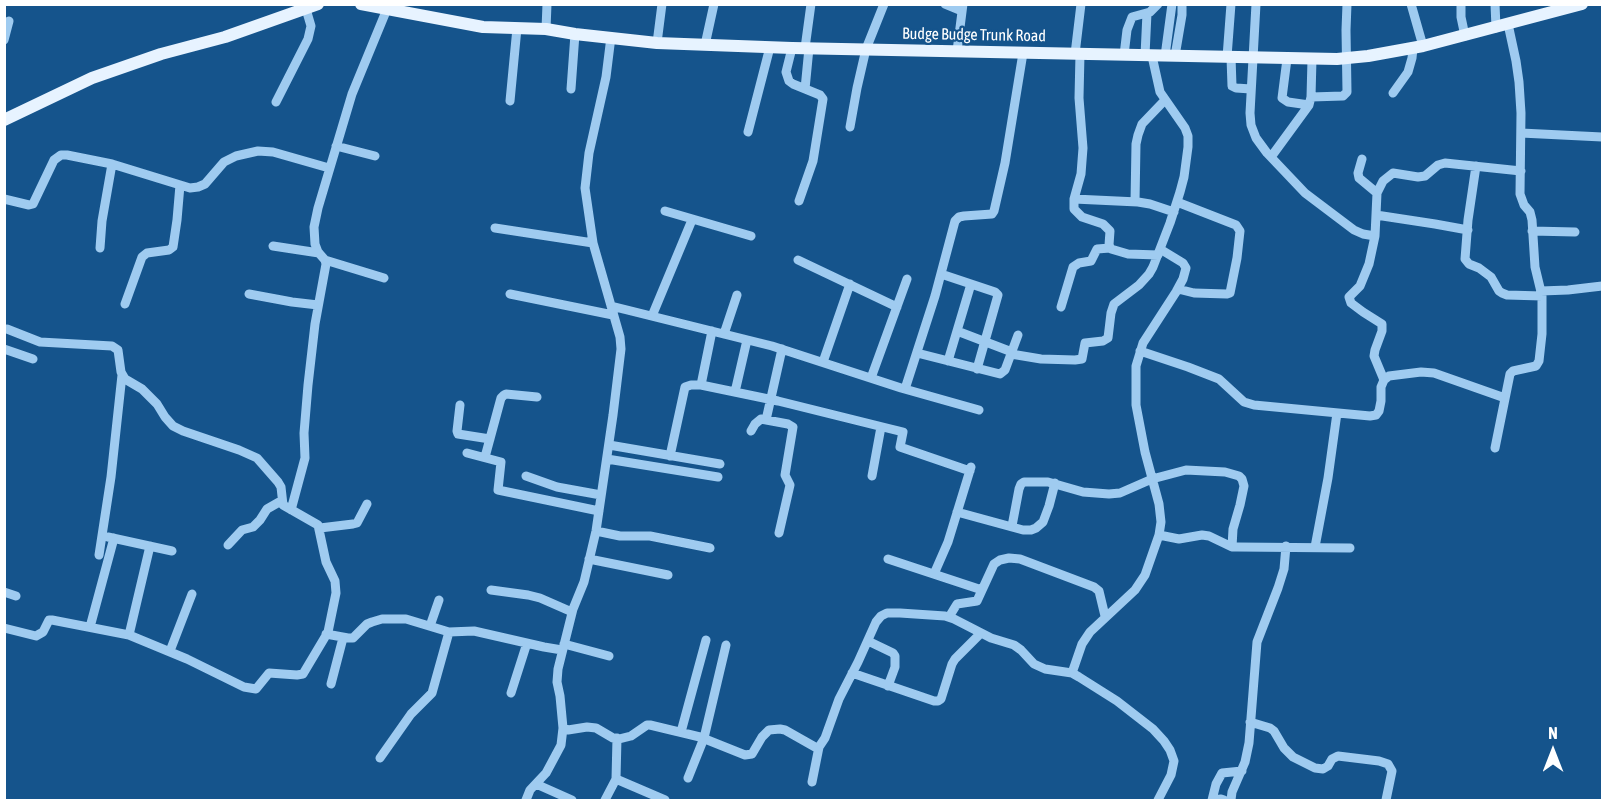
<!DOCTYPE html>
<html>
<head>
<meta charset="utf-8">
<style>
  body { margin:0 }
  #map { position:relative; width:1607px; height:805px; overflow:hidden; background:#15548c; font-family:"Asap Condensed",sans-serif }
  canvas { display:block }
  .frame { position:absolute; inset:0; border:6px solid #fff; pointer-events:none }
  .north { position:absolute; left:1523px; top:721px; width:60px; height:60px; -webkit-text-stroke:4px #15548c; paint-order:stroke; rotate:0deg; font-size:16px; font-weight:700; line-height:24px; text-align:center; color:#fff }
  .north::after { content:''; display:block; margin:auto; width:21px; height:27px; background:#fff; clip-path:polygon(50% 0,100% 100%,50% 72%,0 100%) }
</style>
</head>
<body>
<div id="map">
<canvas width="1607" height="805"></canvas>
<div class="frame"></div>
<div class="north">N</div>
</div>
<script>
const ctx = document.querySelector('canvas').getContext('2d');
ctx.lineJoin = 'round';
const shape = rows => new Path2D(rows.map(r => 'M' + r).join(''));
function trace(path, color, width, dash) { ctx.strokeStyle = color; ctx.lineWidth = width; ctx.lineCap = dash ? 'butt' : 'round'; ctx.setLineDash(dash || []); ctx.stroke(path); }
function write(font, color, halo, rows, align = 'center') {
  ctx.font = font + ' "Asap Condensed",sans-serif'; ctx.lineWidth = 4.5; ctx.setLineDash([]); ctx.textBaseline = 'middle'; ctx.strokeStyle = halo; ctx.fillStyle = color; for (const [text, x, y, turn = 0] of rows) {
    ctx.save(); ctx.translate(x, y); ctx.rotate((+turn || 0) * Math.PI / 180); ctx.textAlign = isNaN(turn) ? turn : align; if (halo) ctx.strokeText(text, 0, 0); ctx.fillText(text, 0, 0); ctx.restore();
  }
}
const minor = shape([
  [945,4,962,11],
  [1256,4,1250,113,1251,125,1256,138,1267,153,1305,193,1354,230,1363,234,1375,236],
  [1411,4,1423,46],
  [1461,4,1461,17,1465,36],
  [1495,4,1496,28],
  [546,29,547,4],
  [4,40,9,21],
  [657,43,662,4],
  [705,45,714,4],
  [792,48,786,72,789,81,793,84,820,95,823,99,813,161,799,201],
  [805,48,811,4],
  [957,51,963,4],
  [1075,54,1081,4],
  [1080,54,1079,98,1083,148,1081,174,1074,199,1074,209,1082,217,1103,224,1110,231,1109,245,1111,249,1128,254,1158,255],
  [1124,55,1127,30,1132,17,1150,12,1158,4],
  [1145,55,1147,13],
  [1165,56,1172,4],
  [1175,56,1182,15,1182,4],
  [1227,57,1231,4],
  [1231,57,1232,86,1236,88,1251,89],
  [1287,59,1282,98,1288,102,1309,105],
  [571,89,575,34],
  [805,89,809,48],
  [1393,93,1408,72,1412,58,1413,48],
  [1311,97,1343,96,1347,92,1346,30,1347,4],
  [510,101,517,28],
  [276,102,308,39,311,26,306,9],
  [850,127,857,88,866,49,884,4],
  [748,132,770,47],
  [1521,133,1602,137],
  [336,146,375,156],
  [1271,157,1309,105,1311,97,1312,59],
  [1362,159,1358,173,1359,178,1377,193],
  [1476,166,1468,220,1465,259,1469,264,1479,268,1491,277,1499,291,1502,293,1507,295,1542,296],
  [4,199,29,205,33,204,54,160,61,155,67,155,112,164,190,188,198,187,205,184,224,162,236,156,258,151,273,152,329,168],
  [1074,199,1138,202,1150,204,1174,212],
  [1135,202,1136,144,1138,135,1142,124,1165,100],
  [1177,202,1236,225,1240,231,1237,258,1230,293,1227,294,1194,293,1178,289],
  [665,211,751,236],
  [1376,215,1435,224,1468,230],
  [495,228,593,243],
  [1532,231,1575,232],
  [273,246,319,253],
  [100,248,102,221,112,164],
  [325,260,384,278],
  [798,260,897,307],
  [941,274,995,292,998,295,977,369],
  [1541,291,1568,290,1602,286],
  [249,294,292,302,318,305],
  [510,294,613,315],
  [125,304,142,257,147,253,169,250,173,247,177,220,180,185],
  [611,306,772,346,901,388,979,410],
  [1061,307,1073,267,1079,263,1091,261,1097,249,1110,248],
  [652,316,692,220],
  [957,331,1012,352],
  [724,334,737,295],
  [4,349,33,359],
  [1140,351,1188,367,1219,379,1244,402,1254,405,1370,416,1376,415,1379,411,1381,401,1381,387,1384,380,1389,376,1421,372,1434,373,1505,398],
  [917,353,1000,374,1005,370,1018,335],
  [1011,354,1041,359,1075,360,1082,359,1085,343,1103,341,1108,338,1111,313,1114,304,1139,285,1149,274,1153,267,1170,223,1180,192,1184,177,1188,147,1188,136,1185,128,1160,92,1152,56],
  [948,361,971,284],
  [823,362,850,284],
  [871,378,907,279],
  [1384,380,1374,356,1375,350,1382,331,1382,324,1363,312,1351,303,1349,297,1360,286,1369,264,1375,236,1377,193,1383,181,1393,173,1418,177,1425,176,1438,165,1445,163,1521,171],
  [701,385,712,331],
  [905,389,935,296,955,221,959,217,964,216,992,214,994,211,1005,163,1023,53],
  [735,392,747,340],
  [460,405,457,431,458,434,490,439],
  [766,420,782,349],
  [751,431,755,424,761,419,788,424,793,427,785,475,790,485,779,533],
  [609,445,720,464],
  [1495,448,1510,374,1513,371,1536,366,1539,361,1542,334,1542,296,1535,267,1532,220,1530,212,1524,205,1520,194,1521,113,1519,82,1516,61,1508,24],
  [467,453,501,462,498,490,599,511],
  [670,456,685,387,691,385,701,385,778,401,903,432,900,447,970,471],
  [485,457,501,398,504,395,506,394,537,397],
  [607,459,718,477],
  [526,476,557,487,601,495],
  [872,476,881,427],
  [291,510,305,458,304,433,308,385,315,324,326,264,325,260,318,252,315,244,314,227,318,208,352,94,387,9],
  [957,512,1023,530,1031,530,1036,528,1043,522,1049,506,1055,483],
  [1012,526,1019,489,1021,484,1024,482,1048,482,1083,492,1109,494,1120,493,1152,479,1186,470,1225,472,1239,476,1242,479,1244,486,1240,505,1233,529,1232,547],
  [320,528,353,524,357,523,367,504],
  [596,531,620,536,650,536,710,548],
  [1159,535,1179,539,1202,535,1209,536,1232,547,1237,547,1350,548],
  [108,537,172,551],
  [228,545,242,530,253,527,260,520,267,509,281,501],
  [1315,547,1328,478,1337,413],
  [99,555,111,477,122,375],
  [589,559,668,575],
  [888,559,982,590],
  [934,574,948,542,971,467],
  [491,590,528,595,540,598,572,612],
  [4,592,16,596],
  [949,617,957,604,977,601,994,564,1000,560,1009,558,1020,559,1094,587,1099,591,1105,616],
  [430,626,439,600],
  [90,627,114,538],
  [4,628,36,636,43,632,49,620,52,620,129,635,187,659,244,687,256,689,269,673,297,675,303,674,328,632,336,593,335,581,326,562,318,525,283,505,281,487,278,482,257,458,239,450,183,431,173,426,165,417,157,404,142,389,125,379,121,372,118,350,112,346,40,342,7,329],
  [326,634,348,638,353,638,367,624,372,622,382,619,406,619,449,632,474,631,544,647,562,650],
  [129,635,150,546],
  [868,641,893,653,895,656,895,667,888,686],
  [564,644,609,656],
  [170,651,192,594],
  [852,673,934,701,938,701,941,699,952,664,955,659,981,633],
  [1072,673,1082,644,1090,632,1135,590,1145,575,1159,535,1161,522,1159,504,1145,452,1136,405,1136,366,1143,343,1176,292,1183,279,1186,268,1183,263,1160,249],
  [331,684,343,638],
  [511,693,527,643],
  [1250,722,1270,728,1274,731,1284,748,1293,757,1315,768,1323,769,1328,766,1332,759,1338,756,1379,761,1388,764,1392,771,1386,800],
  [563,728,568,730,587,727,596,728,613,738,619,739,631,736,647,725,650,725,700,737,745,755,752,754,762,737,769,730,780,729,785,730,815,747,819,747,825,738,839,699,858,662,876,622,881,616,887,613,900,613,945,616,954,619,991,638,1014,645,1021,650,1034,664,1045,669,1072,673,1079,677,1117,701,1153,729,1164,741,1170,750,1174,761,1171,775,1158,800],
  [681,732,706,640],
  [617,738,616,779,665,800],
  [380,758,411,714,432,693,449,632],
  [688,778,704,738,726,645],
  [812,782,819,747],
  [536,784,572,800],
  [526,800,530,790,546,773,561,745,563,728,560,696,557,682,558,669,573,609,584,582,596,531,613,415,621,349,620,337,593,243,585,188,589,153,606,77,611,37],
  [605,800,616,779],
  [1212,800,1216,784,1222,773,1242,771],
  [1213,800,1221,799,1224,800],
  [1231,800,1232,792,1245,762,1249,743,1257,642,1278,588,1284,569,1286,546]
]);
const major = shape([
  [361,4,483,27,546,29,575,34,657,43,792,48,1337,59,1368,56,1423,46,1582,4],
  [4,120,92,78,161,54,225,37,318,4]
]);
const streetNames = [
  ["Budge Budge Trunk Road",974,35,1]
];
trace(minor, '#9fcbf0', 9);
trace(major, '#e7f3ff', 12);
write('16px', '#fff', '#15548c', streetNames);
</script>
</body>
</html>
